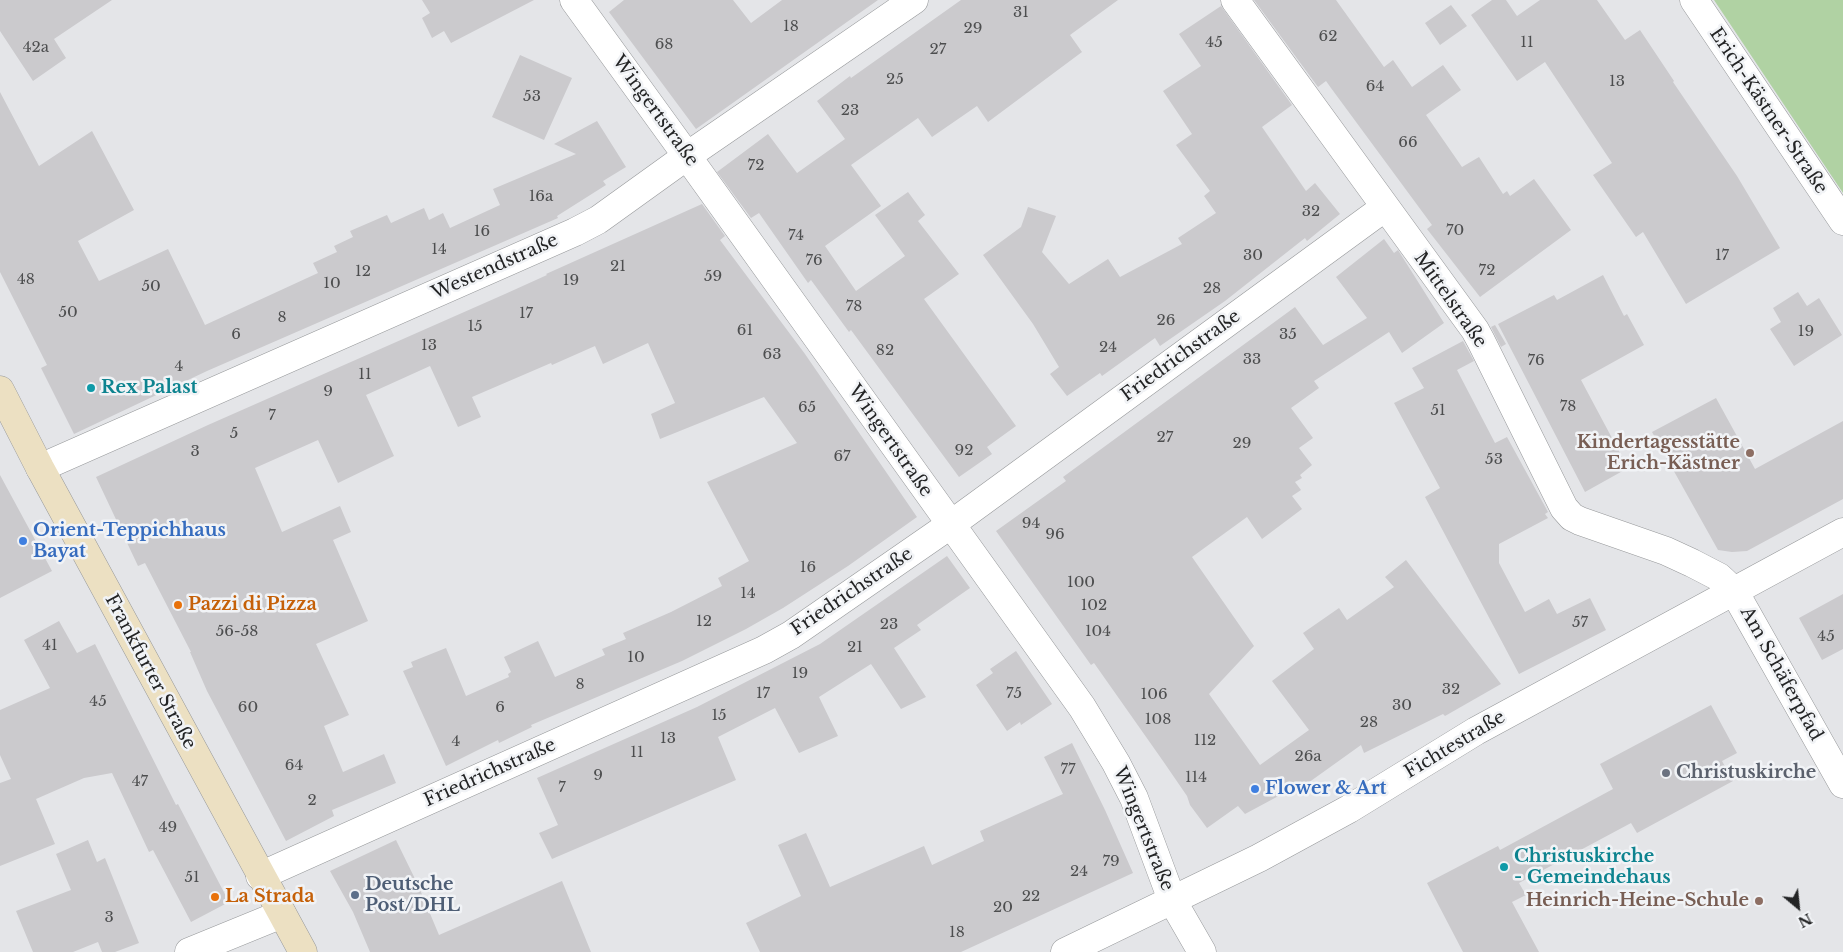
<!DOCTYPE html>
<html>
<head>
<meta charset="utf-8">
<style>
  body { margin:0 }
  #map { position:relative; width:1843px; height:952px; overflow:hidden; background:#e4e5e8; font-family:"Libre Baskerville",serif }
  canvas { display:block }
  .north { position:absolute; left:1773px; top:882px; width:50px; height:50px; -webkit-text-stroke:4px #f1f3f6; paint-order:stroke; rotate:152deg; font-size:14px; font-weight:700; line-height:20px; text-align:center; color:#232425 }
  .north::after { content:''; display:block; margin:auto; width:18px; height:22px; background:#232425; clip-path:polygon(50% 0,100% 100%,50% 72%,0 100%) }
</style>
</head>
<body>
<div id="map">
<canvas width="1843" height="952"></canvas>
<div class="north">N</div>
</div>
<script>
const ctx = document.querySelector('canvas').getContext('2d');
ctx.lineJoin = 'round';
function paint(path, color) { ctx.fillStyle = color; ctx.fill(path, 'evenodd'); }
const shape = rows => new Path2D(rows.map(r => 'M' + r).join(''));
function trace(path, color, width, dash) { ctx.strokeStyle = color; ctx.lineWidth = width; ctx.lineCap = dash ? 'butt' : 'round'; ctx.setLineDash(dash || []); ctx.stroke(path); }
function write(font, color, halo, rows, align = 'center') {
  ctx.font = font + ' "Libre Baskerville",serif'; ctx.lineWidth = 5; ctx.setLineDash([]); ctx.textBaseline = 'middle'; ctx.strokeStyle = halo; ctx.fillStyle = color; for (const [text, x, y, turn = 0] of rows) {
    ctx.save(); ctx.translate(x, y); ctx.rotate((+turn || 0) * Math.PI / 180); ctx.textAlign = isNaN(turn) ? turn : align; if (halo) ctx.strokeText(text, 0, 0); ctx.fillText(text, 0, 0); ctx.restore();
  }
}
const green = shape([
  [1714,0,1843,0,1843,193]
]);
const building = shape([
  [0,0,112,0,54,39,66,58,33,81,0,31],
  [422,0,534,0,451,43,444,31,432,38,422,18,430,13],
  [624,0,733,0,751,23,782,0,878,0,696,129,609,12],
  [961,0,1118,0,1070,35,1082,52,988,122,977,106,932,137,918,118,851,165,881,206,825,246,856,291,905,256,875,215,908,192,925,215,918,221,959,274,924,299,1016,426,987,447,992,454,959,477,851,330,849,332,811,280,808,283,759,213,751,218,717,172,768,134,797,173,845,139,817,101,850,76,851,78],
  [1254,0,1336,0,1384,67,1393,60,1412,87,1443,65,1461,90,1426,115,1462,167,1479,157,1503,194,1507,191,1510,196,1534,179,1571,230,1480,297,1427,229,1432,225,1331,88,1326,81,1318,87],
  [1492,0,1506,0,1517,16,1540,0,1597,0,1625,40,1640,30,1674,81,1673,82,1737,176,1780,248,1686,304,1643,232,1636,237,1593,175,1612,163,1545,62,1517,81,1471,15],
  [1451,5,1467,26,1440,45,1425,23],
  [1221,6,1292,105,1262,127,1306,191,1315,183,1340,214,1307,241,1305,238,1225,301,1160,346,1155,338,1102,376,1100,373,1067,396,1050,374,1059,367,1033,324,983,255,1021,227,1028,207,1056,216,1042,252,1069,284,1108,259,1120,277,1182,244,1178,238,1216,213,1204,196,1210,191,1176,145,1192,134,1163,91,1201,66,1179,34],
  [520,55,572,78,544,140,492,117],
  [0,92,39,166,92,131,134,210,78,241,99,281,168,249,205,325,318,273,313,263,337,252,334,246,353,237,350,231,387,215,391,223,424,208,429,220,443,213,450,228,500,205,493,189,576,154,554,144,597,121,626,167,603,181,606,185,557,216,558,218,207,371,74,434,41,368,47,365,0,272],
  [702,204,725,236,720,240,805,354,917,517,848,566,783,608,746,629,682,661,531,725,532,727,499,743,498,740,446,766,403,671,413,667,411,662,446,648,466,696,509,677,508,674,511,672,504,657,538,641,555,677,605,655,602,649,626,639,623,633,671,612,722,586,718,578,749,561,707,482,797,443,764,397,660,439,651,414,675,403,648,343,603,364,595,346,552,365,551,363,472,397,481,417,458,427,430,366,366,395,394,456,338,483,318,440,255,468,282,532,340,506,351,532,333,540,368,621,316,644,349,715,324,726,343,772,384,754,396,783,332,810,334,816,286,841,207,691,190,652,191,652,145,563,138,566,96,477,208,425,505,294,547,275,546,274],
  [1384,239,1394,253,1398,250,1444,323,1402,353,1389,332,1314,381,1319,388,1291,408,1313,438,1299,448,1312,465,1300,475,1302,478,1295,482,1301,490,1292,496,1302,509,1262,539,1247,517,1192,557,1254,646,1209,694,1260,765,1309,730,1272,681,1314,649,1303,633,1339,608,1347,620,1394,587,1385,577,1406,560,1501,684,1445,716,1443,714,1364,753,1361,745,1301,788,1299,785,1245,814,1238,806,1207,828,1190,805,1187,796,1163,761,1094,663,1091,665,996,531,1066,481,1063,477,1295,307,1323,345,1367,318,1336,277],
  [1603,275,1624,316,1627,314,1644,345,1581,380,1628,468,1585,492,1498,324,1554,295,1557,300],
  [1798,292,1807,306,1819,298,1842,335,1794,366,1770,329,1781,322,1773,308],
  [1495,325,1506,344,1501,347,1491,327],
  [1463,341,1474,361,1457,370,1495,443,1507,437,1548,512,1545,514,1548,518,1499,544,1499,563,1525,612,1549,599,1557,614,1590,598,1606,630,1519,674,1425,497,1440,488,1394,403,1424,388,1412,368],
  [1716,398,1755,469,1843,421,1843,499,1747,551,1732,552,1718,550,1652,432],
  [0,475,52,571,0,598],
  [947,556,970,588,917,625,921,630,894,648,926,697,901,709,871,664,819,697,838,736,799,753,775,708,718,737,736,780,552,859,539,833,558,825,537,778,697,707,820,644],
  [1843,594,1843,649,1822,660,1799,618],
  [59,621,77,653,95,644,176,805,178,804,229,902,191,922,153,850,149,852,112,773,84,778,36,799,55,844,0,866,0,783,11,779,0,755,0,710,50,688,24,640],
  [1016,651,1052,704,1021,725,1020,722,1007,731,976,685,993,673,990,669],
  [1711,705,1737,753,1722,761,1733,781,1637,833,1631,823,1519,883,1526,895,1512,902,1539,952,1463,952,1427,883,1498,846,1500,850,1613,789,1600,764],
  [1072,743,1105,810,1133,873,961,952,760,952,746,923,801,896,778,845,806,833,830,887,924,846,932,865,984,841,980,831,1063,794,1044,757],
  [88,840,97,862,105,858,139,943,115,952,102,952,98,942,73,952,33,952,16,911,71,890,56,854],
  [396,840,418,885,439,935,562,881,591,952,370,952,353,912,330,871]
]);
const street = shape([
  [574,0,687,156,1082,707,1116,763,1134,798,1172,900,1202,952],
  [1235,0,1475,330,1481,341,1564,508,1572,517,1580,521,1666,551,1692,563,1719,577,1734,591,1843,784],
  [1694,0,1843,221],
  [40,468,575,232,598,220,687,156,914,0],
  [260,876,764,650,791,635,950,525,1384,208],
  [189,952,282,914],
  [1065,952,1259,858,1349,809,1476,731,1843,532]
]);
const secondary = shape([
  [0,390,40,468,303,952]
]);
const markers = [
  [91,388,5,"#0f9aa8"],
  [1750,453,5,"#8d6e63"],
  [23,541,5,"#3f7fe0"],
  [178,605,5,"#e8710a"],
  [1666,773,5,"#6b7280"],
  [1255,789,5,"#3f7fe0"],
  [1504,867,5,"#0f9aa8"],
  [355,895,5,"#5c6f8a"],
  [215,897,5,"#e8710a"],
  [1759,901,5,"#8d6e63"]
];
const numberNames = [
  ["31",1021,13],
  ["18",791,27],
  ["29",973,29],
  ["62",1328,37],
  ["45",1214,43],
  ["11",1527,43],
  ["68",664,45],
  ["42a",36,48],
  ["27",938,50],
  ["25",895,80],
  ["13",1617,82],
  ["64",1375,87],
  ["53",532,97],
  ["23",850,111],
  ["66",1408,143],
  ["72",756,166],
  ["16a",541,197],
  ["32",1311,212],
  ["70",1455,231],
  ["16",482,232],
  ["74",796,236],
  ["14",439,250],
  ["30",1253,256],
  ["17",1722,256],
  ["76",814,261],
  ["21",618,267],
  ["72",1487,271],
  ["12",363,272],
  ["59",713,277],
  ["48",26,280],
  ["19",571,281],
  ["10",332,284],
  ["50",151,287],
  ["28",1212,289],
  ["78",854,307],
  ["50",68,313],
  ["17",526,314],
  ["8",282,318],
  ["26",1166,321],
  ["15",475,327],
  ["61",745,331],
  ["19",1806,332],
  ["6",236,335],
  ["35",1288,335],
  ["13",429,346],
  ["24",1108,348],
  ["82",885,351],
  ["63",772,355],
  ["33",1252,360],
  ["76",1536,361],
  ["4",179,367],
  ["11",365,375],
  ["9",328,392],
  ["78",1568,407],
  ["65",807,408],
  ["51",1438,411],
  ["7",272,416],
  ["5",234,434],
  ["27",1165,438],
  ["29",1242,444],
  ["92",964,451],
  ["3",195,452],
  ["67",842,457],
  ["53",1494,460],
  ["94",1031,524],
  ["96",1055,535],
  ["16",808,568],
  ["100",1081,583],
  ["14",748,594],
  ["102",1094,606],
  ["12",704,622],
  ["57",1580,623],
  ["23",889,625],
  ["56-58",237,632],
  ["104",1098,632],
  ["45",1826,637],
  ["41",50,646],
  ["21",855,648],
  ["10",636,658],
  ["19",800,674],
  ["8",580,685],
  ["32",1451,690],
  ["17",763,694],
  ["75",1014,694],
  ["106",1154,695],
  ["45",98,702],
  ["30",1402,706],
  ["60",248,708],
  ["6",500,708],
  ["15",719,716],
  ["108",1158,720],
  ["28",1369,723],
  ["13",668,739],
  ["112",1205,741],
  ["4",456,742],
  ["11",637,753],
  ["26a",1308,757],
  ["64",294,766],
  ["77",1068,770],
  ["9",598,776],
  ["114",1196,778],
  ["47",140,782],
  ["7",562,788],
  ["2",312,801],
  ["49",168,828],
  ["79",1111,862],
  ["24",1079,872],
  ["51",192,878],
  ["22",1031,897],
  ["20",1003,908],
  ["3",109,918],
  ["18",957,933]
];
const streetNames = [
  ["Wingertstraße",655,111,54],
  ["Erich-Kästner-Straße",1768,111,56],
  ["Westendstraße",495,267,-24],
  ["Mittelstraße",1450,300,55],
  ["Friedrichstraße",1181,356,-36],
  ["Wingertstraße",890,441,55],
  ["Friedrichstraße",852,592,-34],
  ["Frankfurter Straße",150,672,62],
  ["Am Schäferpfad",1781,674,61],
  ["Fichtestraße",1455,745,-31],
  ["Friedrichstraße",490,773,-24],
  ["Wingertstraße",1143,829,68]
];
const cultureNames = [
  ["Rex Palast",101,388],
  ["Christuskirche",1514,857],
  ["- Gemeindehaus",1514,878]
];
const educationNames = [
  ["Kindertagesstätte",1740,443],
  ["Erich-Kästner",1740,464],
  ["Heinrich-Heine-Schule",1749,901]
];
const shopNames = [
  ["Orient-Teppichhaus",33,531],
  ["Bayat",33,552],
  ["Flower & Art",1265,789]
];
const foodNames = [
  ["Pazzi di Pizza",188,605],
  ["La Strada",225,897]
];
const worshipNames = [
  ["Christuskirche",1676,773]
];
const serviceNames = [
  ["Deutsche",365,885],
  ["Post/DHL",365,906]
];
paint(green, '#b0d2a3');
paint(building, '#cbcacd');
trace(street, '#96989a', 29);
trace(secondary, '#96989a', 29);
trace(street, '#fff', 28);
trace(secondary, '#ece0c2', 28);
for (const [x, y, r, color] of markers) { const dot = new Path2D(); dot.arc(x, y, r, 0, 2 * Math.PI); ctx.fillStyle = color; ctx.fill(dot); trace(dot, '#f1f3f6', 2); }
write('15px', '#4d4e4f', null, numberNames);
write('18px', '#232425', '#f1f3f6', streetNames);
write('bold 18px', '#0d838f', '#f1f3f6', cultureNames, 'left');
write('bold 18px', '#785e54', '#f1f3f6', educationNames, 'right');
write('bold 18px', '#366cbe', '#f1f3f6', shopNames, 'left');
write('bold 18px', '#c56008', '#f1f3f6', foodNames, 'left');
write('bold 18px', '#5b616d', '#f1f3f6', worshipNames, 'left');
write('bold 18px', '#4e5e75', '#f1f3f6', serviceNames, 'left');
</script>
</body>
</html>
